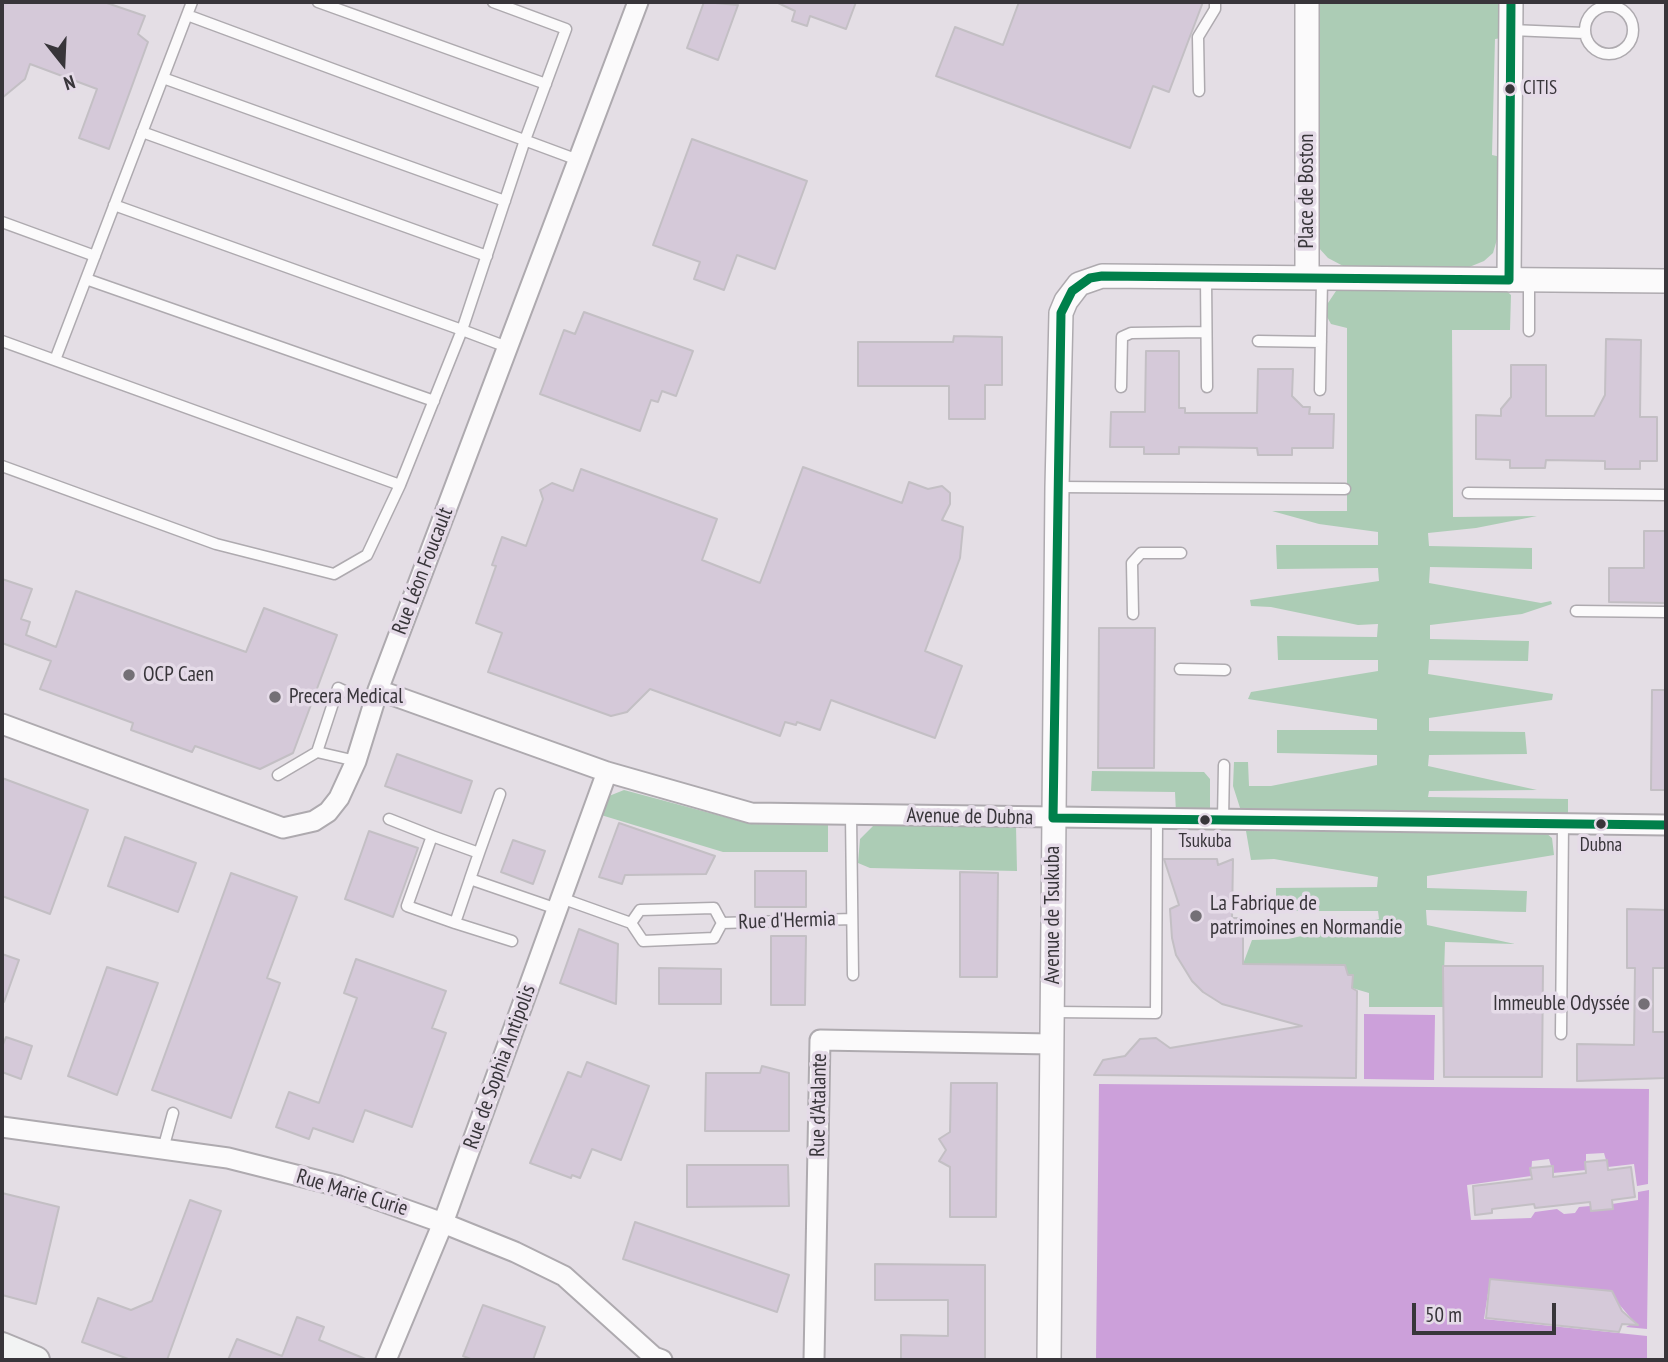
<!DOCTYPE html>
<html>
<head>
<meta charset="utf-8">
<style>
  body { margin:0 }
  #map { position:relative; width:1668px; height:1362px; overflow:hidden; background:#e4dee5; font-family:"PT Sans Narrow",sans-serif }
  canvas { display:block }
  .frame { position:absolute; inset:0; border:4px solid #38353a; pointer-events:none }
  .north { position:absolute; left:28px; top:28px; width:70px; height:70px; -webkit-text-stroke:5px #e5dbe8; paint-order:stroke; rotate:162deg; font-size:19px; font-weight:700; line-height:28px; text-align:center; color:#38353a }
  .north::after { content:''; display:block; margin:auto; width:24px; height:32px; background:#38353a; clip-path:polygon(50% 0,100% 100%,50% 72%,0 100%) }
  .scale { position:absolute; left:1412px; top:1303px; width:144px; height:32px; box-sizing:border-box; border:4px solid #38353a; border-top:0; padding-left:9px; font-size:21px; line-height:24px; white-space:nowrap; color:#38353a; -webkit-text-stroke:5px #e5dbe8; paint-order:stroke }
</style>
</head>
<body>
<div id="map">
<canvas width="1668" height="1362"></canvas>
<div class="frame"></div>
<div class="north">N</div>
<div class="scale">50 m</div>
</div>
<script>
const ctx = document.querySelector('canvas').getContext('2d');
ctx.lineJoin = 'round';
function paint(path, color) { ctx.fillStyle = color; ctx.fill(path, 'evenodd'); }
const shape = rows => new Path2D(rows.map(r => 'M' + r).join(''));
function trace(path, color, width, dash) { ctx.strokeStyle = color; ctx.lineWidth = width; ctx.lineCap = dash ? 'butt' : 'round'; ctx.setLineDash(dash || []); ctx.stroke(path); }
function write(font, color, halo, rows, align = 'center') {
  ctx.font = font + ' "PT Sans Narrow",sans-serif'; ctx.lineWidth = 7; ctx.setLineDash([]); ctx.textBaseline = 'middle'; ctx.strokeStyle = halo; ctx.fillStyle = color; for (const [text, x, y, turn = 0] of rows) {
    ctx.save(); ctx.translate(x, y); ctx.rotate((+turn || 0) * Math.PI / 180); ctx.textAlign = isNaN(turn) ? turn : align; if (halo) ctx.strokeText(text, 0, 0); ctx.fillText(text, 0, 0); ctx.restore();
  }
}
const green = shape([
  [1315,2,1499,2,1502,38,1495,39,1492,155,1501,157,1500,229,1493,253,1484,261,1462,270,1347,268,1328,258,1318,247,1314,231],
  [1338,288,1503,288,1511,295,1510,330,1452,330,1453,517,1537,516,1476,528,1428,533,1429,546,1532,548,1532,569,1430,567,1429,583,1541,603,1551,601,1552,604,1522,614,1430,625,1430,639,1529,641,1528,661,1429,660,1428,674,1553,694,1552,700,1429,718,1429,731,1525,732,1527,754,1429,755,1428,766,1537,790,1429,791,1428,797,1568,799,1568,815,1241,811,1233,786,1234,762,1248,762,1249,786,1271,786,1377,765,1377,755,1277,753,1277,730,1377,730,1377,719,1248,699,1251,692,1378,671,1378,660,1278,660,1277,636,1377,637,1378,624,1358,625,1271,607,1251,606,1250,600,1379,581,1378,568,1277,569,1276,545,1378,545,1378,532,1319,524,1272,511,1347,511,1347,328,1331,324,1326,315,1326,306],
  [1092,771,1204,772,1210,779,1210,813,1176,813,1175,792,1091,791],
  [624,790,751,824,828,825,828,852,723,852,601,815,609,796],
  [873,826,1016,826,1017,871,870,868,858,863,860,839],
  [1246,831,1546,833,1552,838,1554,855,1427,876,1427,888,1527,891,1526,912,1426,910,1427,925,1515,944,1445,942,1443,1007,1369,1007,1369,993,1352,988,1353,975,1348,975,1345,965,1243,964,1252,940,1288,939,1379,919,1378,911,1276,911,1276,888,1377,887,1378,877,1274,859,1251,860]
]);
const water = shape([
  [1364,1014,1435,1015,1434,1080,1364,1079],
  [1099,1084,1649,1089,1648,1184,1637,1186,1634,1164,1608,1167,1604,1153,1586,1154,1586,1170,1553,1173,1549,1159,1532,1161,1531,1176,1467,1185,1471,1220,1531,1218,1535,1212,1557,1209,1564,1214,1575,1213,1579,1207,1590,1206,1591,1211,1612,1209,1612,1204,1638,1200,1638,1192,1649,1190,1647,1329,1626,1327,1631,1324,1630,1317,1612,1296,1490,1280,1484,1319,1647,1336,1647,1360,1096,1360]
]);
const building = shape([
  [2,2,104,2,145,16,138,34,148,42,109,149,79,138,97,89,30,64,25,79,2,98,2,2],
  [704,2,738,5,718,60,687,48,704,2],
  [776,2,856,2,846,29,810,16,807,26,792,21,795,11,776,2],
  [1019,2,1203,2,1169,92,1153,86,1130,148,936,76,955,27,1003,45,1019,2],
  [692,139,807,181,775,269,737,255,724,290,694,279,700,262,653,245,692,139],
  [584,312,693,351,676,396,662,391,658,402,651,400,640,431,540,394,564,330,575,334,584,312],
  [954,336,1002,337,1002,385,985,385,985,419,949,419,949,386,858,386,858,342,953,342,954,336],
  [1606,339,1641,340,1640,417,1657,417,1657,461,1640,461,1640,469,1605,469,1605,461,1546,460,1545,468,1510,468,1510,460,1476,459,1476,415,1501,416,1501,409,1511,397,1511,365,1546,365,1546,416,1594,416,1605,395,1606,339],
  [1146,351,1179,351,1179,408,1185,408,1185,413,1257,413,1258,369,1293,369,1292,396,1303,407,1310,407,1309,414,1334,414,1333,448,1292,448,1292,455,1258,455,1257,448,1179,447,1179,454,1144,454,1144,447,1110,447,1111,412,1145,412,1146,351],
  [803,467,902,503,909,482,928,489,942,486,950,493,950,504,942,520,963,527,960,558,925,651,962,666,935,738,831,700,820,730,797,722,796,725,785,722,780,736,650,689,627,712,611,716,488,672,502,633,476,623,496,566,492,565,502,537,526,546,543,499,540,490,552,483,573,491,581,469,717,519,702,560,760,583,803,467],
  [1644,531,1666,531,1666,603,1609,602,1609,568,1644,568,1644,531],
  [2,579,32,589,21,619,30,622,26,635,56,647,76,591,246,652,264,608,337,635,293,753,260,769,195,746,192,752,131,730,133,723,40,689,51,661,2,643,2,579],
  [1099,628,1155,628,1154,768,1098,768,1099,628],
  [1652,690,1666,690,1666,790,1651,790,1652,690],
  [397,754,472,781,461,813,385,786,397,754],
  [2,778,88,810,50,914,2,896,2,778],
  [619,823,715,856,706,874,625,875,622,884,599,877,619,823],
  [369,831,418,848,393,917,345,899,369,831],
  [125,837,196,863,178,912,108,886,125,837],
  [513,840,545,851,533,884,501,872,513,840],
  [1164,859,1217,859,1218,865,1233,859,1232,918,1239,918,1239,932,1243,932,1243,964,1345,965,1348,975,1353,975,1352,988,1357,991,1356,1078,1094,1075,1103,1060,1125,1056,1140,1039,1156,1038,1170,1048,1302,1026,1222,1004,1203,992,1192,981,1176,955,1172,938,1170,909,1179,905,1164,859],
  [755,871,806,871,806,907,755,907,755,871],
  [960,872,998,873,997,977,960,977,960,872],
  [231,873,297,897,267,978,280,983,231,1118,152,1090,231,873],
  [1627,909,1666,910,1666,968,1653,968,1653,1032,1666,1032,1666,1078,1577,1081,1577,1044,1634,1045,1635,968,1627,968,1627,909],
  [579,929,618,944,616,1004,560,983,579,929],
  [771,936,806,936,805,1005,771,1005,771,936],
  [2,954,19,960,4,1002,2,1001,2,954],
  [356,959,446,991,432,1028,446,1033,412,1127,365,1110,353,1142,313,1128,309,1139,276,1127,289,1092,319,1103,357,998,344,993,356,959],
  [1443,966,1543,966,1542,1077,1444,1077,1443,966],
  [107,967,158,983,117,1095,68,1076,107,967],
  [659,968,721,969,721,1004,659,1004,659,968],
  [6,1037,32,1046,21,1079,2,1072,2,1047,6,1037],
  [587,1062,649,1086,621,1160,592,1149,580,1178,572,1175,571,1178,530,1163,568,1072,581,1077,587,1062],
  [762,1066,789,1073,789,1131,705,1131,706,1073,760,1073,762,1066],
  [951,1083,997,1083,996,1217,950,1217,950,1167,939,1161,946,1150,939,1139,950,1132,951,1083],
  [1607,1160,1608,1170,1631,1167,1635,1197,1612,1200,1613,1209,1591,1211,1590,1202,1535,1208,1534,1204,1492,1209,1492,1213,1475,1215,1473,1186,1532,1179,1530,1168,1553,1166,1553,1177,1586,1173,1585,1162,1607,1160],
  [687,1165,788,1165,789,1206,687,1207,687,1165],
  [2,1193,59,1207,36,1304,2,1295,2,1193],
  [190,1200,221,1211,167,1360,131,1360,82,1342,98,1298,131,1310,152,1301,190,1200],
  [635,1222,789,1275,777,1312,623,1259,635,1222],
  [875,1264,985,1265,985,1360,901,1360,901,1335,948,1336,948,1300,875,1300,875,1264],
  [1490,1279,1612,1291,1622,1311,1638,1325,1622,1324,1619,1332,1486,1318,1490,1279],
  [483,1305,545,1327,533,1360,473,1360,463,1356,483,1305],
  [297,1317,324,1327,319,1340,368,1360,228,1360,237,1339,282,1356,297,1317]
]);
const service = shape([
  [318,2,546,84],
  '1585 30a24 24 0 1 1 48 0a24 24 0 1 1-48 0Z',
  [187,15,578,160],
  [1511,30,1584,33],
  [163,78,505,201],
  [1199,91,1198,37,1215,9,1215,2],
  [142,132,487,256],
  [114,205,462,330,525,140,566,29,493,2],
  [2,222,95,256],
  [1206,278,1207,387],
  [86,279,434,401],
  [1529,331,1529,281],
  [2,341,400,485],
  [1258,341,1321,342],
  [55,360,192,2],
  [1121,387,1122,337,1131,333,1206,332],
  [1320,390,1322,279],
  [2,466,216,544,334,574,367,555,400,485,462,330,507,347],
  [1058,487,1345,489],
  [1468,493,1666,495],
  [1576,611,1666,612],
  [1133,614,1132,563,1141,553,1181,553],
  [1180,669,1225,670],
  [317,752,338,688,374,705],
  [278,775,317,752,356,761],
  [500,794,479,853,432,836,407,906,455,923,470,879,557,909],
  [851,815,853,975],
  [389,819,432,836],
  [1223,820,1224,765],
  [470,879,479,853],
  [561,898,631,923,640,910,714,908,722,923,852,919],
  [455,923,512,941],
  [631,923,643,941,714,938,722,923],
  [1053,1012,1156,1013,1157,819],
  [1561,1034,1563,824],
  [163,1149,173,1113]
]);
const minor = shape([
  [378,690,607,772,751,813,1666,825],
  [2,724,283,828,314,821,328,812,339,798,356,761,378,690,638,2],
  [2,1127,228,1158,339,1186,443,1223,515,1252,564,1276,654,1357,662,1360],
  [386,1360,443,1223,607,772],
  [814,1360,820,1040,1052,1044]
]);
const tertiary = shape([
  [1307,278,1307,2],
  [1509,280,1511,2],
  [1049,1360,1057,487,1061,313,1066,301,1079,284,1102,276,1666,281]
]);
const secondary = shape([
  [2,1346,36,1360]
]);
const bus1 = shape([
  [1509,280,1511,2],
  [1053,818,1061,313,1072,291,1090,278,1102,276,1509,280],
  [1053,818,1666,825]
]);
const markers = [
  [1510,89,6,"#38353a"],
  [129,675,7,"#747076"],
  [275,697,7,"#747076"],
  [1205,820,6,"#38353a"],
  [1601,824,6,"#38353a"],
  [1196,916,7,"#747076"],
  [1644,1004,7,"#747076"]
];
const busNames = [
  ["CITIS",1523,89,"left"],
  ["Tsukuba",1205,842],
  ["Dubna",1601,846]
];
const streetNames = [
  ["Place de Boston",1307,191,-90],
  ["Rue Léon Foucault",423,571,-69],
  ["Avenue de Dubna",970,817,1],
  ["Avenue de Tsukuba",1053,915,-90],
  ["Rue d'Hermia",787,921,-2],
  ["Rue de Sophia Antipolis",500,1067,-70],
  ["Rue d'Atalante",819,1105,-89],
  ["Rue Marie Curie",352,1193,17]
];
const poiNames = [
  ["OCP Caen",143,675],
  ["Precera Medical",289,697],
  ["La Fabrique de",1210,904],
  ["patrimoines en Normandie",1210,928],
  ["Immeuble Odyssée",1630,1004,"right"]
];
paint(green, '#acccb5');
paint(water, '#cca0da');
paint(building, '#d5c9d9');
trace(building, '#c3bfc4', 2);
trace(service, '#aeaaaf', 13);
trace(minor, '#aeaaaf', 23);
trace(tertiary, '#aeaaaf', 26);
trace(secondary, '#aeaaaf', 30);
trace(service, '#fbfafb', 10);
trace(minor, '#fbfafb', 19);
trace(tertiary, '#fbfafb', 23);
trace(secondary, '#f2f3f3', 26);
trace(bus1, '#00804b', 9);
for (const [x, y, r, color] of markers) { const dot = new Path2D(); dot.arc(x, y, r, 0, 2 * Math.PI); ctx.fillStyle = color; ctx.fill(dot); trace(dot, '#e5dbe8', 2.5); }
write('19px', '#38353a', '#e5dbe8', busNames);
write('21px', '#38353a', '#e5dbe8', streetNames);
write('21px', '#38353a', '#e5dbe8', poiNames, 'left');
</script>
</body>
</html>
